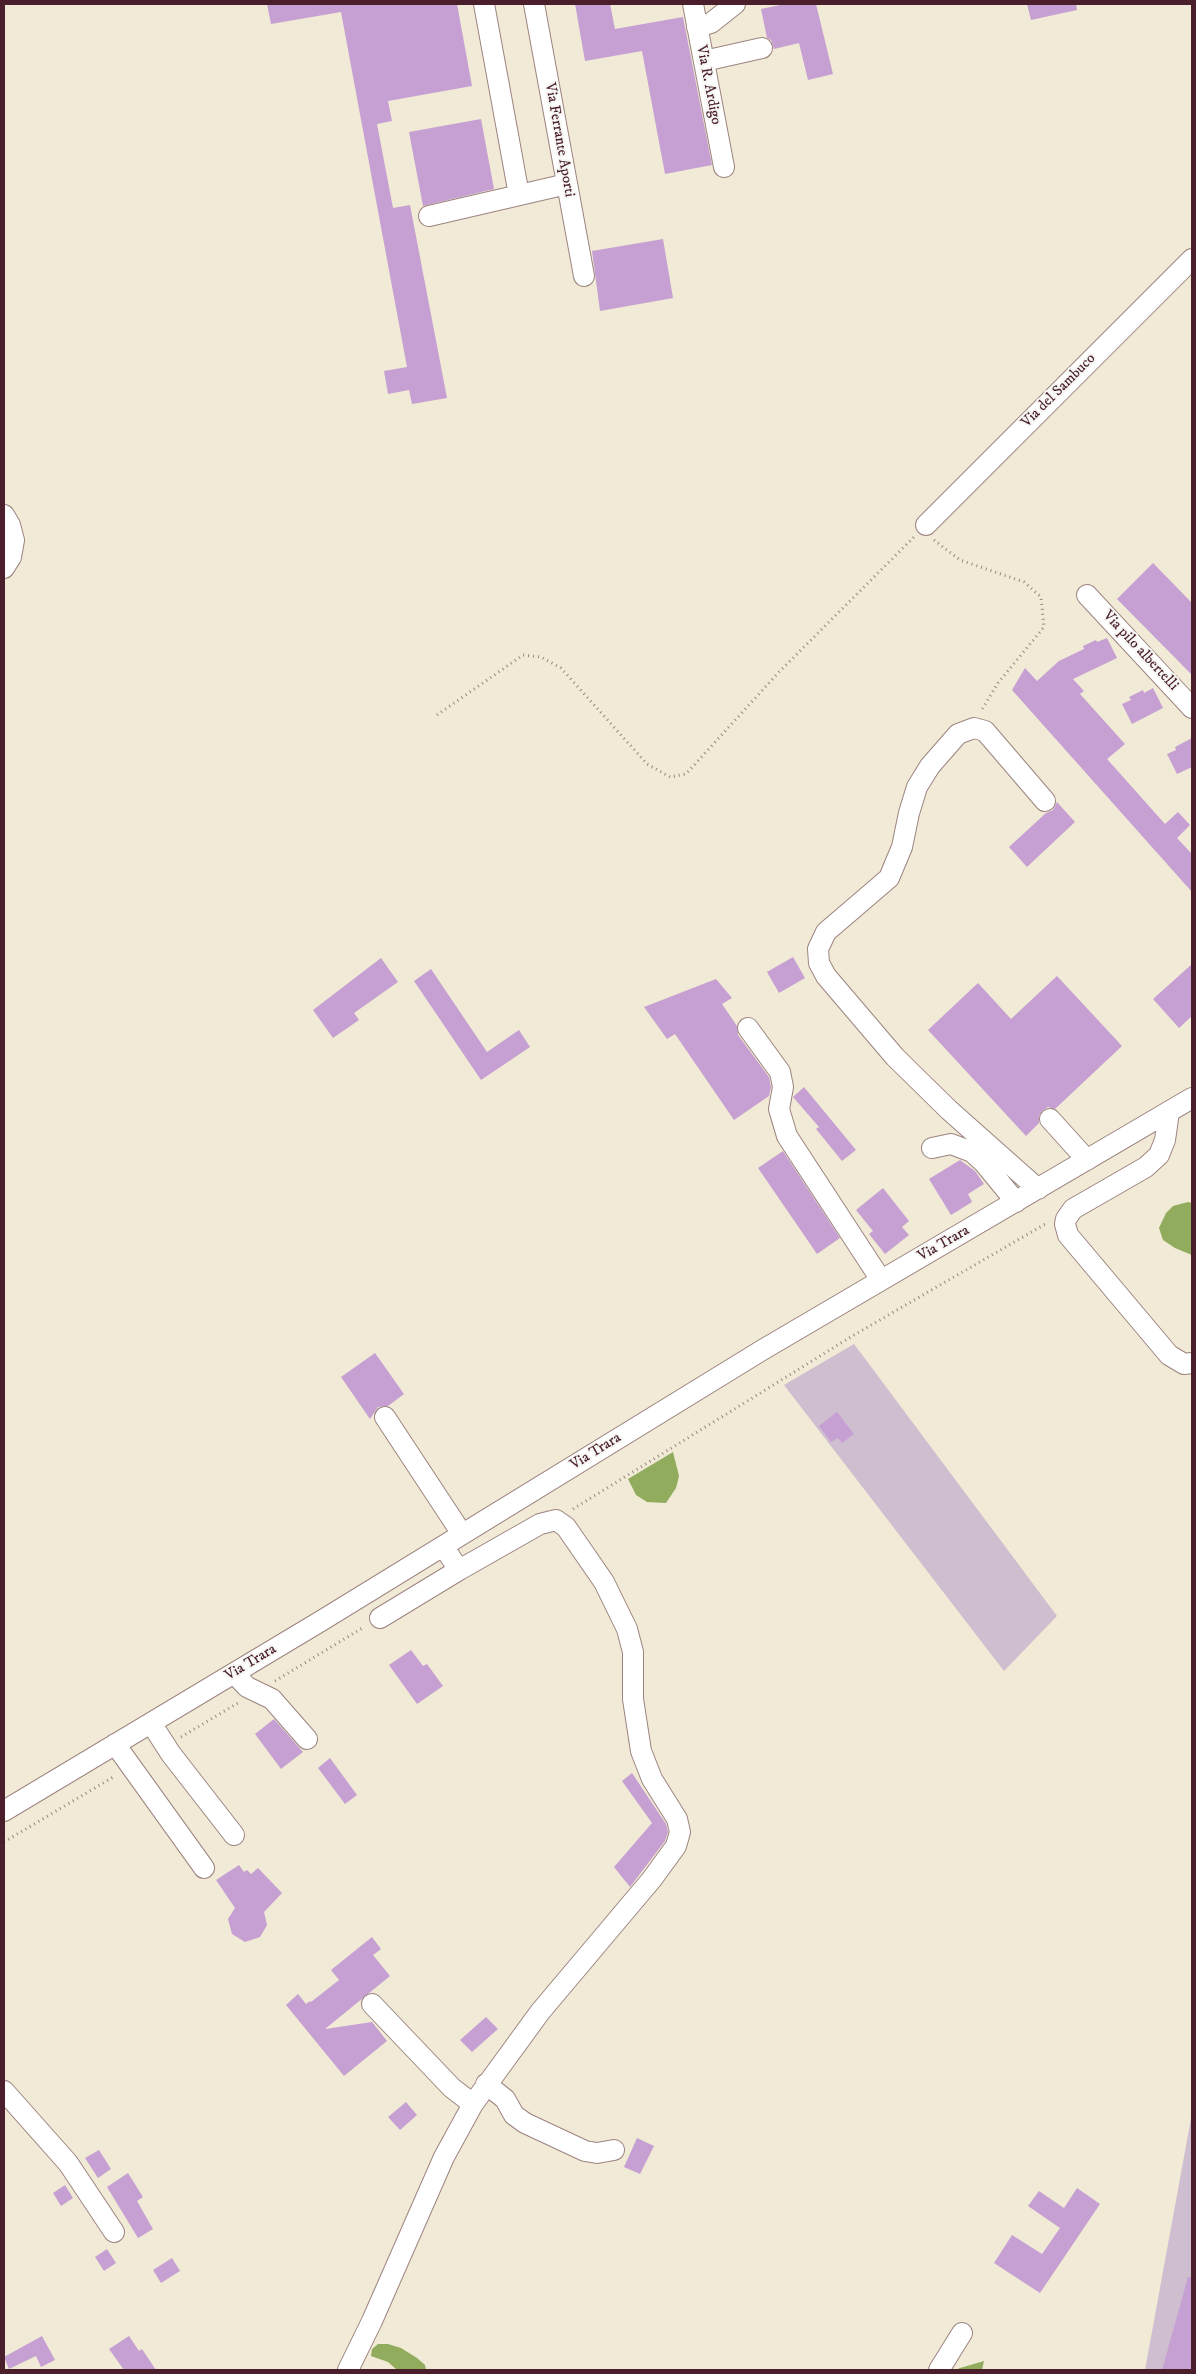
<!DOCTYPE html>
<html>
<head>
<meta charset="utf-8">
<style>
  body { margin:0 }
  #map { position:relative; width:1196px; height:2374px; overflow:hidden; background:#f0ead6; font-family:"IM FELL DW Pica",serif }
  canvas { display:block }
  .frame { position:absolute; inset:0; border:5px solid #4a1f2b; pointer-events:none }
</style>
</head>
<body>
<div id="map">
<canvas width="1196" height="2374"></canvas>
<div class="frame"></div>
</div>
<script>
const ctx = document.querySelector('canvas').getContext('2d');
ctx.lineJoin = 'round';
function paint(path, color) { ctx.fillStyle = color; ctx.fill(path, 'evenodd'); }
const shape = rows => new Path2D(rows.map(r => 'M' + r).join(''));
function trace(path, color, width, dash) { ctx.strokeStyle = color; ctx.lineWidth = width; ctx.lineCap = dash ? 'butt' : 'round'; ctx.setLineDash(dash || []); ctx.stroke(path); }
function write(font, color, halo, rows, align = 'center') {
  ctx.font = font + ' "IM FELL DW Pica",serif'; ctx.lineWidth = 4; ctx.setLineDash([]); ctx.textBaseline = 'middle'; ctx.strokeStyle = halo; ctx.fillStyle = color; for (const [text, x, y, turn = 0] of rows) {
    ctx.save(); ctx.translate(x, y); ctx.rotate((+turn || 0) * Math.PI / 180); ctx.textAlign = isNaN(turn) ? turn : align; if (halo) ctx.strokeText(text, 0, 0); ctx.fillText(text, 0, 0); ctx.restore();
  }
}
const industrial = shape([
  [854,1344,1057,1616,1004,1671,784,1385],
  [1192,2113,1192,2370,1145,2370]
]);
const forest = shape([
  [1188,1202,1192,1203,1192,1255,1175,1248,1163,1240,1159,1228,1166,1213,1173,1206],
  [673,1452,679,1476,676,1488,666,1503,647,1502,636,1495,628,1479],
  [378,2344,388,2344,401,2348,417,2358,425,2365,426,2370,397,2370,388,2362,371,2356,372,2349],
  [984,2361,982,2370,955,2370,960,2368]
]);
const building = shape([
  [267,4,457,4,472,86,388,101,392,121,377,124,393,208,410,205,447,398,412,404,409,390,388,394,384,371,407,367,341,12,271,24],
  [575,4,610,4,615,29,683,17,712,165,665,174,642,51,585,61],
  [785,4,816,4,833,74,808,80,799,43,774,49,771,40,767,38,761,9],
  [1027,4,1076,4,1077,10,1031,20],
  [481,119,494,189,423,206,409,132],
  [663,239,673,298,600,311,592,251],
  [1153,563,1192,603,1192,675,1117,599],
  [1107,638,1117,658,1073,679,1084,691,1080,694,1125,744,1107,759,1165,824,1178,812,1190,825,1177,838,1192,854,1192,892,1012,690,1025,668,1037,681,1059,661,1084,649,1083,646,1096,640,1097,642],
  [1153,688,1163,708,1132,724,1122,704,1131,700,1129,697,1143,690,1144,693],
  [1192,738,1192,767,1177,774,1167,754,1176,750,1175,747],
  [1057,802,1075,822,1027,867,1009,847,1046,813,1053,810],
  [793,957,805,978,779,993,767,972],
  [381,958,398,982,354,1013,359,1020,333,1038,313,1010],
  [1192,964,1192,1016,1179,1028,1153,999],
  [431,969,487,1052,519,1030,530,1047,481,1080,414,981],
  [1057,976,1122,1046,1055,1109,1048,1107,1042,1111,1039,1116,1039,1123,1026,1136,928,1030,978,983,1011,1019],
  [716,979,732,998,722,1004,737,1026,738,1035,769,1077,771,1087,769,1096,734,1120,675,1034,667,1039,644,1007],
  [804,1087,856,1150,842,1161,816,1129,819,1127,793,1097],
  [783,1151,840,1238,817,1254,758,1168],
  [960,1160,975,1171,984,1184,968,1194,972,1202,951,1215,929,1179],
  [883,1188,909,1221,902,1227,909,1235,885,1254,869,1234,873,1231,856,1210],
  [375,1353,404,1394,388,1406,378,1407,370,1419,341,1377],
  [837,1412,854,1434,842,1443,838,1438,831,1442,819,1426],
  [411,1650,423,1666,427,1664,443,1686,417,1704,389,1665],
  [274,1719,303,1752,281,1769,255,1734],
  [330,1758,357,1795,345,1804,318,1768],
  [632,1773,666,1824,668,1832,665,1841,630,1887,614,1867,652,1823,622,1781],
  [239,1865,244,1872,247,1870,251,1874,258,1868,282,1893,264,1912,267,1925,260,1937,245,1942,232,1934,228,1919,235,1908,216,1880],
  [372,1937,381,1949,373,1955,390,1976,325,2029,372,2022,387,2041,344,2076,286,2005,298,1994,306,2004,310,2001,311,2002,339,1980,331,1970],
  [486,2017,498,2029,472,2052,460,2040],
  [406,2102,417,2115,400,2130,388,2117],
  [637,2138,654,2146,640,2174,624,2167],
  [99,2150,111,2169,98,2178,85,2158],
  [128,2173,143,2197,137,2201,153,2229,138,2238,107,2187],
  [65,2185,73,2198,61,2206,53,2193],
  [1077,2188,1100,2204,1040,2293,994,2263,1012,2235,1042,2254,1060,2228,1028,2206,1039,2191,1064,2208],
  [107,2249,116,2263,104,2271,95,2257],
  [172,2258,180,2271,161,2283,153,2270],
  [1188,2277,1192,2277,1192,2370,1162,2370],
  [42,2336,55,2360,41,2367,36,2356,9,2369,4,2357],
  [129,2336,139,2351,142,2349,156,2370,124,2370,109,2349]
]);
const path = shape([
  [934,540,960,560,1024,582,1041,597,1044,627,998,683,981,711],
  [437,715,523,655,541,657,561,668,647,764,670,777,686,774,779,672,914,537],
  [573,1509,854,1335,1047,1223],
  [275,1681,364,1627],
  [181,1737,238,1703],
  [4,1842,115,1776]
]);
const minor = shape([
  [484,4,519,195],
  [534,4,584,276],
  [693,4,724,167],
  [697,27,711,23,735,4],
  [704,61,762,48],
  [429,216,567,184],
  [4,515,10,525,14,540,11,557,4,568],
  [926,525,1192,259],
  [1087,595,1192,708],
  [748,1028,780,1072,783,1087,779,1109,787,1136,881,1280],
  [1169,1112,1165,1140,1159,1155,1146,1167,1073,1209,1066,1219,1065,1224,1068,1235,1169,1355,1184,1364,1192,1363],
  [1050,1119,1087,1160],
  [932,1148,951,1144,972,1152,984,1163,1016,1202],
  [1038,1189,949,1110,895,1057,826,976,819,963,818,949,826,932,889,878,902,847,909,813,917,787,930,766,958,734,974,728,985,731,1045,801],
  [385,1417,462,1534],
  [380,1618,459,1570],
  [234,1673,247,1687,272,1699,307,1739],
  [151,1723,171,1754,234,1835],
  [115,1744,204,1868],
  [4,1811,321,1621,764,1349,1192,1098],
  [372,2004,452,2088,473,2104],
  [486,2084,505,2099,514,2115,525,2123,585,2151,597,2153,614,2150],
  [4,2091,68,2163,114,2232],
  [348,2370,372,2321,444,2157,473,2104,540,2012,652,1879,676,1846,680,1832,677,1819,652,1779,641,1751,633,1699,633,1652,627,1629,604,1582,566,1527,556,1520,540,1524,459,1570,443,1546],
  [939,2370,962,2333]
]);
const streetNames = [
  ["Via R. Ardigo",708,85,79],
  ["Via Ferrante Aporti",559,140,80],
  ["Via del Sambuco",1059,391,-45],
  ["Via pilo albertelli",1140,651,47],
  ["Via Trara",944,1244,-30],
  ["Via Trara",596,1452,-32],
  ["Via Trara",251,1663,-31]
];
paint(industrial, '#cfbdd0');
paint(forest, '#92ac5d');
paint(building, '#c6a0d2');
trace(minor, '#9d8480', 22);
trace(path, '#9d8480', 3, [1, 4]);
trace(minor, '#fff', 20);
write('15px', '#4a1f2b', '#f6f6f2', streetNames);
</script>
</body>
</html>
